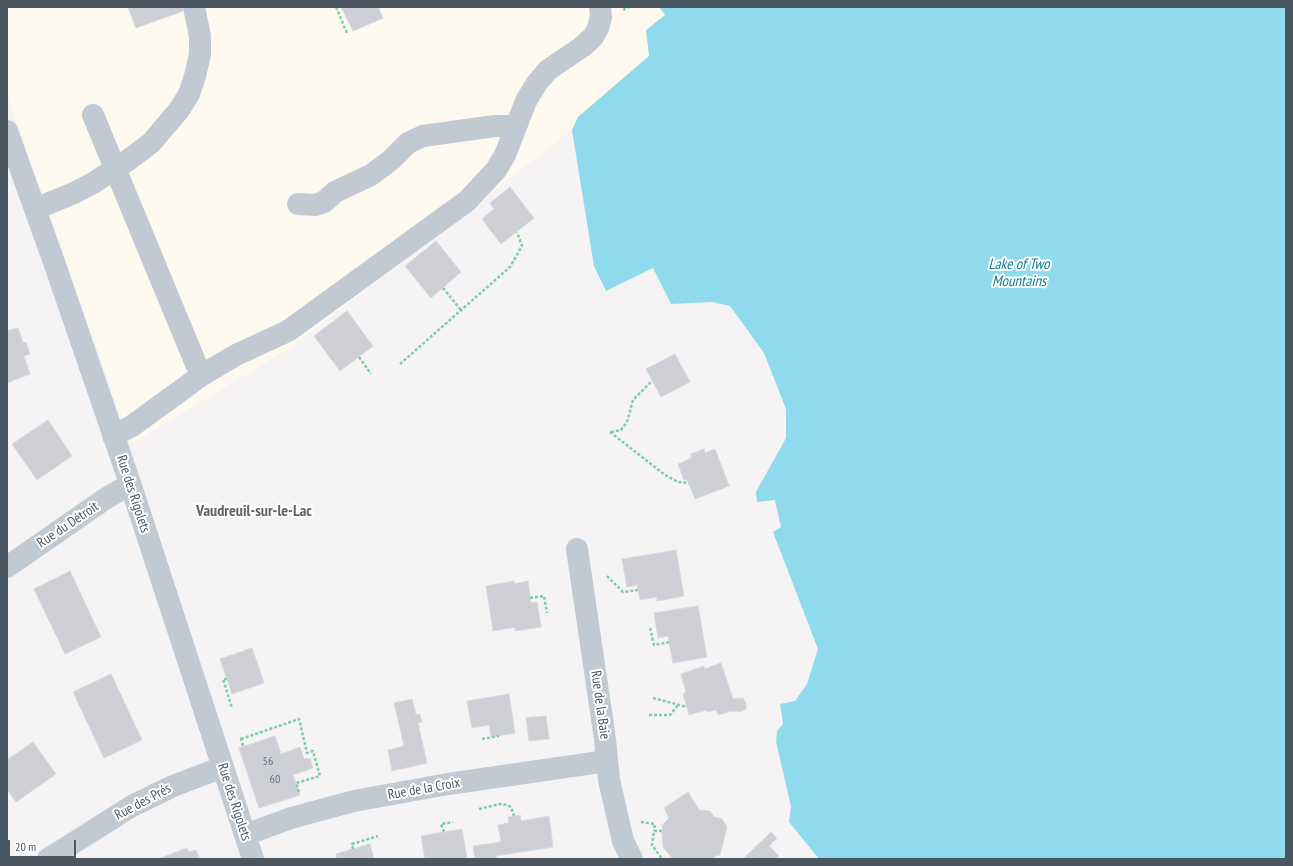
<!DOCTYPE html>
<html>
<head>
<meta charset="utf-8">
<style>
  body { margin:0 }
  #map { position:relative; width:1293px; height:866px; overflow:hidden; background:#f5f3f3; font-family:"PT Sans Narrow",sans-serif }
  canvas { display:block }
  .frame { position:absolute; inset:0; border:8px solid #4a5661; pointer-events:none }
  .scale { position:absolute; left:8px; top:840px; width:68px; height:18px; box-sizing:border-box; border:2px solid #4a5661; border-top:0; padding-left:5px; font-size:12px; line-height:14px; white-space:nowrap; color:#4a5661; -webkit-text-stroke:3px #fff; paint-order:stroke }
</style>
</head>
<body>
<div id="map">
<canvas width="1293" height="866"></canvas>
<div class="frame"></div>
<div class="scale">20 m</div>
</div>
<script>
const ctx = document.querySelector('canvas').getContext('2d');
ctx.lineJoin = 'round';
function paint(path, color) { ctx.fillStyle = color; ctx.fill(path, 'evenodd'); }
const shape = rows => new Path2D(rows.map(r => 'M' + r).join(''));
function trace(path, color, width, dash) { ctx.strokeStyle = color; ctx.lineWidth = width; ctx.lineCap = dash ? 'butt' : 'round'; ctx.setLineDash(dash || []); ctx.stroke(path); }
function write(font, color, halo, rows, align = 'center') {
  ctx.font = font + ' "PT Sans Narrow",sans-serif'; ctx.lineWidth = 4; ctx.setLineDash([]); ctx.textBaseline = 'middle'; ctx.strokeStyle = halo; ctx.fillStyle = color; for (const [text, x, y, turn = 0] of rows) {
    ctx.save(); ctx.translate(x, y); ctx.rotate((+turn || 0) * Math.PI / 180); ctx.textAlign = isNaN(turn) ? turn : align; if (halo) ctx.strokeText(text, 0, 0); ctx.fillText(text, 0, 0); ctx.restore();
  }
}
const commercial = shape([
  [7,7,719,7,649,56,578,117,572,130,293,346,131,444,7,94]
]);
const water = shape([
  [659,7,1286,7,1286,859,819,859,789,822,791,806,776,742,777,731,783,724,780,704,795,701,807,684,818,649,773,532,781,527,775,500,757,502,756,492,786,438,786,409,764,353,730,306,712,302,671,304,653,268,606,291,594,266,572,130,578,117,649,56,646,30,665,15]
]);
const building = shape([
  [128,7,182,7,183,11,136,28,128,7],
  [341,7,378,7,383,18,353,31,341,7],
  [510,187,534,218,501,244,482,219,494,209,490,203,510,187],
  [436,241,461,272,431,298,405,266,436,241],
  [347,311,373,346,340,371,314,336,347,311],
  [18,328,23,343,26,342,30,354,24,356,30,374,7,383,7,331,18,328],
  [675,354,690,382,661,397,646,369,675,354],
  [48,420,72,456,37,480,12,444,48,420],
  [704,449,705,453,715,449,729,486,695,499,687,479,684,480,678,464,692,458,691,454,704,449],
  [676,550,684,596,657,601,657,597,640,600,637,585,627,587,622,559,676,550],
  [70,571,101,637,65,654,34,589,70,571],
  [514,581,514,584,528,581,531,603,537,602,541,627,515,631,515,627,493,631,486,586,514,581],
  [698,606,707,657,673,663,668,636,658,638,654,613,698,606],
  [252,648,264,683,232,694,220,659,252,648],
  [721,663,733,699,743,698,746,703,746,709,740,712,732,711,718,715,716,710,707,712,706,710,689,715,683,694,686,692,681,674,704,666,705,669,721,663],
  [111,674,142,740,104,758,73,692,111,674],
  [509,694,515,733,491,737,489,725,472,728,467,701,509,694],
  [412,699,416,715,420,714,422,722,418,723,427,763,392,771,388,750,404,746,394,703,412,699],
  [546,716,549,739,529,741,526,718,546,716],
  [275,736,281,754,300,747,304,759,310,758,313,768,293,775,300,795,259,808,239,748,275,736],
  [33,742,56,774,16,802,7,789,7,760,33,742],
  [688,792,699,810,710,811,714,817,722,819,727,827,720,855,715,856,714,859,673,859,663,847,662,831,663,824,669,818,664,808,688,792],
  [520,815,521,821,549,816,553,847,496,856,496,859,475,859,473,846,501,842,498,825,509,823,508,817,520,815],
  [462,829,467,859,425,859,421,836,462,829],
  [771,832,777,838,769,846,779,856,775,859,743,859,771,832],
  [370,844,374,859,337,859,336,854,370,844],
  [187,848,189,852,196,850,200,859,158,859,187,848]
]);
const path = shape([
  [336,7,347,33],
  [623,10,629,7],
  [443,288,461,310],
  [359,357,371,374],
  [400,364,510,267,522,246,517,232],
  [610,432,665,475,678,482,689,483],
  [611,432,621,430,627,422,633,400,652,381],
  [607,576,623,592,638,590],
  [530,598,544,596,547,613],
  [650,628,654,645,670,642],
  [227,679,223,679,232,708],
  [653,698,687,707],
  [649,715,670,715,678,705],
  [240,739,241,739,243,746],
  [241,739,299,719,307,753,313,751,320,776,296,783,299,792],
  [482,739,499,736],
  [479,809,500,804,507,805,511,807,514,816],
  [641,822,655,824,654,831],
  [662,831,654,831,652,845,662,859],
  [444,832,441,824,453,822],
  [353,849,352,844,378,836]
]);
const minor = shape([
  [93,115,196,364,202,375],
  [7,131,55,265,131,486,253,859],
  [298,204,315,205,324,202,335,192,371,175,391,160,408,143,423,136,495,126,516,126],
  [35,209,74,193,93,183,127,161,151,143,179,110,189,94,195,76,200,54,200,36,194,7],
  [113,436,132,426,202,375,236,355,288,331,467,201,496,170,505,155,526,101,537,83,548,70,582,47,593,37,598,28,601,17,600,7],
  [577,549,605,739,609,780,623,841,632,859],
  [7,567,105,499,120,490,131,486],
  [245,835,291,818,354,801,448,784,607,761],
  [48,859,132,806,173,786,223,767]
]);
const numberNames = [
  ["56",268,762],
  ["60",275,780]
];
const streetNames = [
  ["Rue des Rigolets",133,494,72],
  ["Rue du Détroit",68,525,-34],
  ["Rue de la Baie",600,705,82],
  ["Rue de la Croix",424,789,-10],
  ["Rue des Prés",143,802,-28],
  ["Rue des Rigolets",234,802,72]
];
const waterNames = [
  ["Lake of Two",1019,265],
  ["Mountains",1019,282]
];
const quarterNames = [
  ["Vaudreuil-sur-le-Lac",254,511]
];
paint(commercial, '#fdf9ef');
paint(water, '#90daee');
paint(building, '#cdcfd5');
trace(building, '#d7d9de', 1);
trace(path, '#7ad0a6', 2.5, [3, 2]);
trace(minor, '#c1cad2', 22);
write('12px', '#6b747e', null, numberNames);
write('14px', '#4a5661', '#fff', streetNames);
write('italic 15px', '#0c7c9b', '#fff', waterNames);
write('bold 16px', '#5f6368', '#fff', quarterNames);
</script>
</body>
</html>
